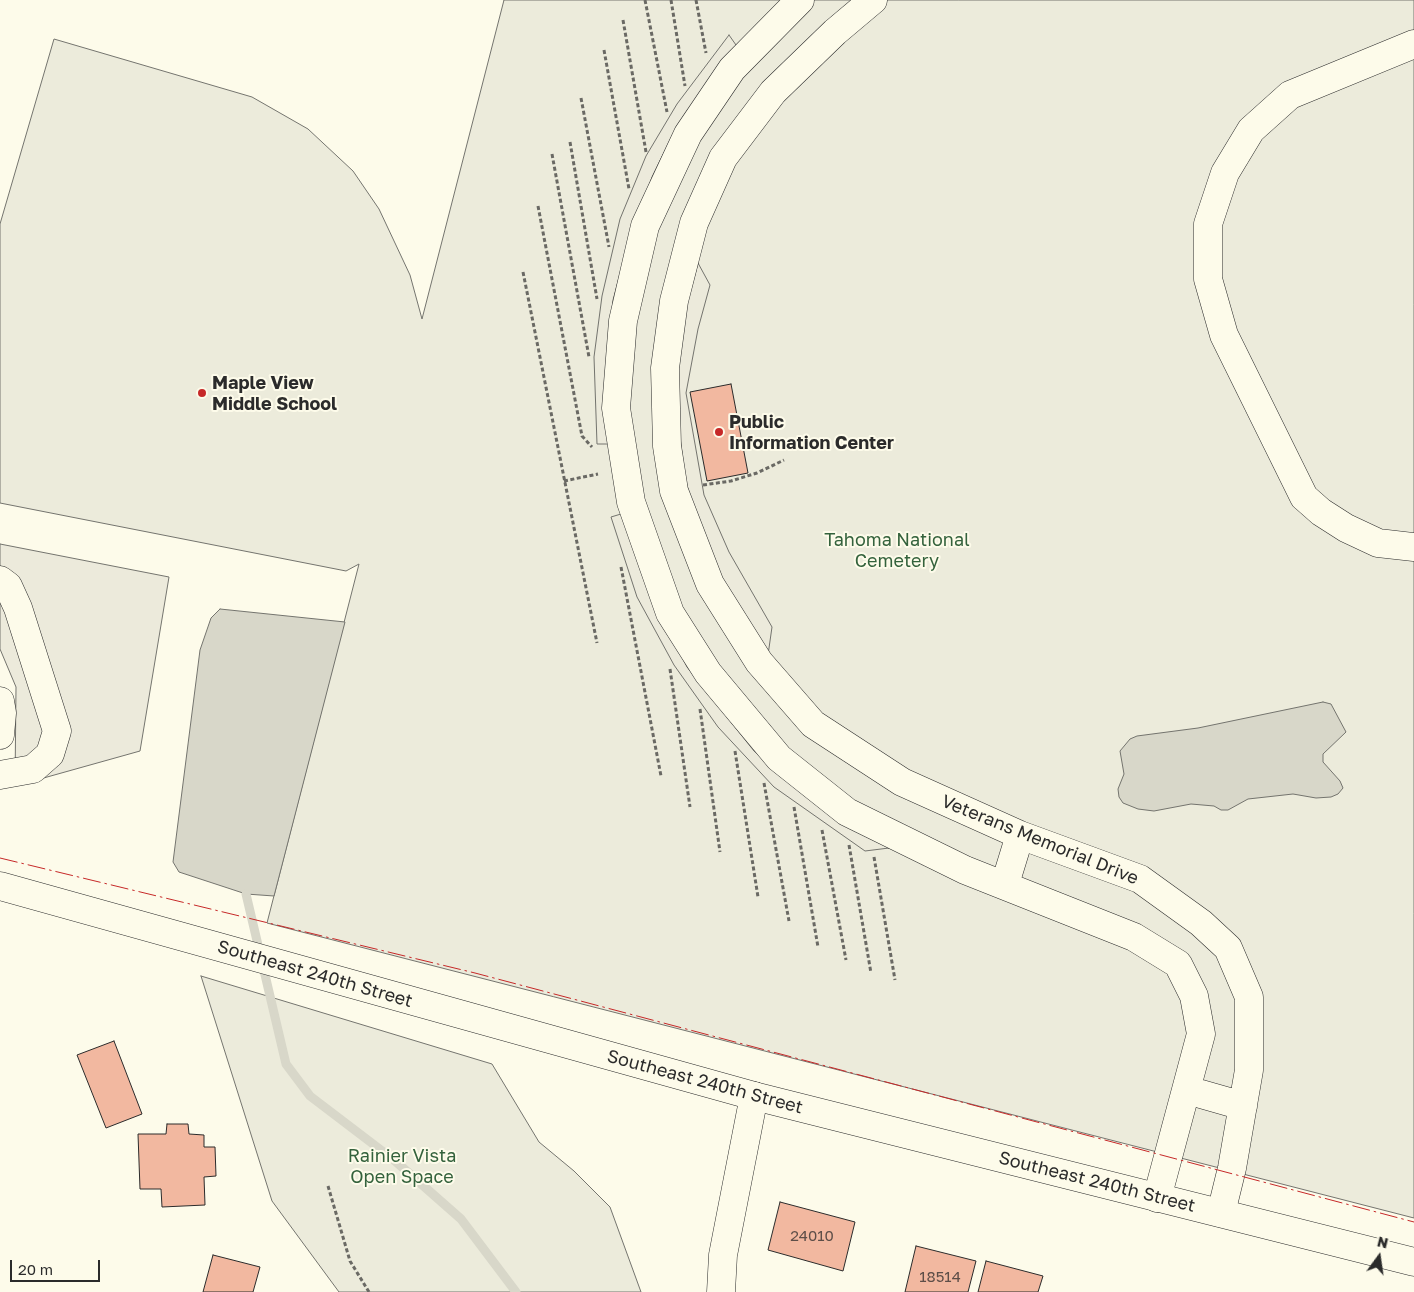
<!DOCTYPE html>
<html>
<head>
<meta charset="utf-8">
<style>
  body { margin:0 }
  #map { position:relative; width:1414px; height:1292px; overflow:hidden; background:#fdfbea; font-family:"Golos Text",sans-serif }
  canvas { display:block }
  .north { position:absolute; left:1354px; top:1232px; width:50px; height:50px; -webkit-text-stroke:4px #fdfbea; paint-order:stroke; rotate:14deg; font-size:14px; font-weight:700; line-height:20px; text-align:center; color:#2b2b2b }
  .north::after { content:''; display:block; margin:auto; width:18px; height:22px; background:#2b2b2b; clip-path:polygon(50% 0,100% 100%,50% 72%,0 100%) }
  .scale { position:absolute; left:10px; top:1260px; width:90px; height:22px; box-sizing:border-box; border:2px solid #2b2b2b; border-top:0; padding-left:6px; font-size:15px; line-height:18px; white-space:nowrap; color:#2b2b2b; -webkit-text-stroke:4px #fdfbea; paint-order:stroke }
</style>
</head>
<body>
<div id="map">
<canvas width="1414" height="1292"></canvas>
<div class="north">N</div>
<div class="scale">20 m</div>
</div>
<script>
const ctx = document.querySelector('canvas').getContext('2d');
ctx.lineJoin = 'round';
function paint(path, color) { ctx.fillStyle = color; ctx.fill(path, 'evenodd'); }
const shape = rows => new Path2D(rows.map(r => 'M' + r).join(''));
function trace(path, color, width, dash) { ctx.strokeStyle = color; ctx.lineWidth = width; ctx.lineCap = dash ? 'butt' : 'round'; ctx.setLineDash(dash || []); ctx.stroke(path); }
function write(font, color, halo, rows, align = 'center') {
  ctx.font = font + ' "Golos Text",sans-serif'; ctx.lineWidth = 4; ctx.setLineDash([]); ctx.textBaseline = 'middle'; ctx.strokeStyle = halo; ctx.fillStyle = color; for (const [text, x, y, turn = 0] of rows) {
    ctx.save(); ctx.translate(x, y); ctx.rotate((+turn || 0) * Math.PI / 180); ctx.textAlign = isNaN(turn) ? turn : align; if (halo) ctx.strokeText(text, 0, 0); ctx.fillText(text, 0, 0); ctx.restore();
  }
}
const green = shape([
  [504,0,1414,0,1414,1218,267,923,359,564,346,571,0,503,0,224,54,39,252,97,308,129,353,171,379,209,410,275,422,319,504,0],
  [201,976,492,1064,539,1142,574,1171,610,1207,641,1292,339,1292,272,1201,201,976]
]);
const parking = shape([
  [729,35,736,45,672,136,652,177,623,263,613,300,607,364,609,444,597,444,594,357,602,296,620,219,646,156,677,104,729,35],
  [698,263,710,285,698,329,686,393,704,495,729,552,772,627,768,655,731,599,701,537,685,478,680,437,677,363,685,311,698,263],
  [621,514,647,585,687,667,754,751,821,808,889,848,865,851,774,787,718,727,674,665,637,597,611,517,621,514],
  [0,544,169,577,140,751,15,786,16,687,0,649,0,544]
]);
const water = shape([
  [220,609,345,622,274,896,246,894,179,872,173,862,200,650,211,618,220,609],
  [1323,702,1331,704,1346,732,1323,754,1323,762,1340,781,1343,788,1338,794,1331,797,1316,798,1293,794,1248,799,1228,810,1221,810,1214,806,1191,804,1154,811,1138,809,1123,803,1119,797,1118,789,1124,774,1120,751,1130,739,1137,736,1198,728,1323,702]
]);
const stream = shape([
  [246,894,286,1064,310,1096,394,1160,461,1219,516,1292]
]);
const building = shape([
  [731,384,748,473,707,481,690,392,731,384],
  [114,1041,142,1114,106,1128,77,1055,114,1041],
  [167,1124,188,1124,189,1134,204,1135,204,1147,215,1147,216,1176,204,1177,205,1205,162,1207,161,1189,140,1189,138,1134,166,1134,167,1124],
  [780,1202,855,1222,843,1271,768,1250,780,1202],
  [916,1246,976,1261,968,1292,905,1292,916,1246],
  [213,1255,260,1267,253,1292,203,1292,213,1255],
  [986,1261,1043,1276,1038,1292,978,1292,986,1261]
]);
const path = shape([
  [645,0,667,112],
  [671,0,685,86],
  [696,0,706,53],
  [623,20,646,152],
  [604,50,629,189],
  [581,98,609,247],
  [570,142,597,299],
  [552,154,589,357],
  [538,206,582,436,592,447],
  [523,272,597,643],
  [564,481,598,474],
  [703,485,731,481,757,473,784,460],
  [621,567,661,776],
  [670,669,690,807],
  [700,709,720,852],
  [735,751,758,897],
  [764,783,789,921],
  [794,807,818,947],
  [822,830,846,960],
  [849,845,871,973],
  [874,857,895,980],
  [328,1186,350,1261,369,1292]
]);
const minor = shape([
  [800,0,732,69,688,134,645,226,623,321,616,408,631,502,670,613,708,673,779,758,847,812,965,870,1134,937,1178,964,1194,996,1201,1034,1157,1198],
  [873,0,835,32,773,92,723,158,694,223,674,301,665,368,667,446,674,491,710,584,759,662,813,724,902,782,1020,835,1140,879,1201,923,1228,948,1249,997,1249,1070,1232,1168,1221,1213],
  [1414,44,1290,95,1251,130,1225,173,1208,224,1208,279,1224,335,1304,497,1321,512,1346,528,1378,543,1414,547],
  [0,580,8,586,18,608,57,731,50,754,33,769,0,775],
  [0,701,2,713,0,735],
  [1005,884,1020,835],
  [1187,1090,1243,1106],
  [721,1292,723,1255,754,1096]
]);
const major = shape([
  [0,886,754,1096,1414,1262]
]);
const power = shape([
  [0,858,475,973,1414,1222]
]);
const markers = [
  [202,393,5,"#c62828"],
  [719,432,5,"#c62828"]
];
const numberNames = [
  ["24010",812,1236],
  ["18514",940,1277]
];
const poiNames = [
  ["Maple View",212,383],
  ["Middle School",212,404],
  ["Public",729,422],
  ["Information Center",729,443]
];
const parkNames = [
  ["Tahoma National",897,540],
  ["Cemetery",897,561],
  ["Rainier Vista",402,1156],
  ["Open Space",402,1177]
];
const streetNames = [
  ["Veterans Memorial Drive",1040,840,22],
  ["Southeast 240th Street",315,974,16],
  ["Southeast 240th Street",705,1082,15],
  ["Southeast 240th Street",1097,1182,14]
];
paint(green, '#ecebdb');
trace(green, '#74746e', 1);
paint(parking, '#eceadb');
trace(parking, '#74746e', 1);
paint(water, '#d8d7c9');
trace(water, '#74746e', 1);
trace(stream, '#d8d7c9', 9);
paint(building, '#f2b8a0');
trace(building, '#2b2b2b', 1);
trace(minor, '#2b2b2b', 29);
trace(major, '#2b2b2b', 29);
trace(path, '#6a6964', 3, [4, 2.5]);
trace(minor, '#fdfbea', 28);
trace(major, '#fdfbea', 28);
trace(power, '#c62828', 1, [18, 4, 2.5, 4]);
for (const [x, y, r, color] of markers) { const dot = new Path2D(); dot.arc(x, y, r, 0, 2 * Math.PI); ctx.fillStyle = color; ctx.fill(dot); trace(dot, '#fdfbea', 2); }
write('15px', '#5d4e48', null, numberNames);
write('bold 18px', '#2b2b2b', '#fdfbea', poiNames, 'left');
write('18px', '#34623c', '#fdfbea', parkNames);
write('18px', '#2b2b2b', '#fdfbea', streetNames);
</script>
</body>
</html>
